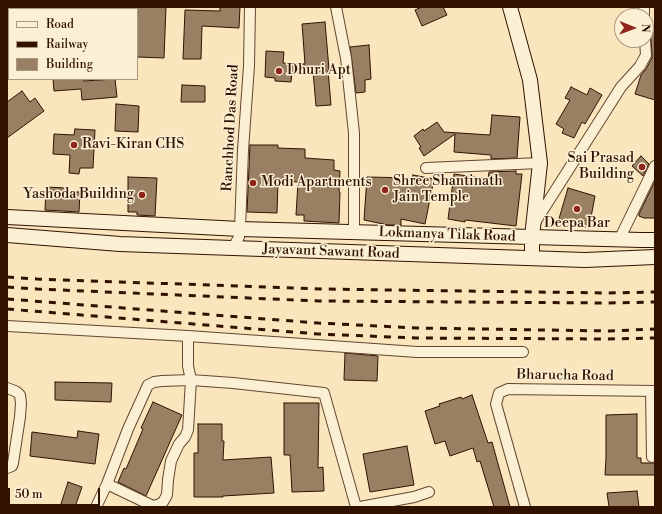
<!DOCTYPE html>
<html>
<head>
<meta charset="utf-8">
<style>
  body { margin:0 }
  #map { position:relative; width:662px; height:514px; overflow:hidden; background:#f9e6bd; font-family:"Libre Bodoni",serif }
  canvas { display:block }
  .frame { position:absolute; inset:0; border:8px solid #311201; pointer-events:none }
  .legend { position:absolute; left:8px; top:8px; width:130px; height:72px; box-sizing:border-box; background:#fbefd4; border:1px solid #aa9780; margin:0; padding:5px 7px; list-style:none; font-size:12px; color:#311201 }
  .legend li { display:flex; align-items:center; gap:8px; height:20px }
  .legend b { width:20px; border:1px solid #aa9780 }
  .north { position:absolute; left:614px; top:8px; width:40px; height:40px; box-sizing:border-box; background:#fbefd4; border:1px solid #aa9780; border-radius:50%; rotate:91deg; font-size:11px; font-weight:700; line-height:16px; text-align:center; color:#311201 }
  .north::after { content:''; display:block; margin:auto; width:14px; height:18px; background:#8f2418; clip-path:polygon(50% 0,100% 100%,50% 72%,0 100%) }
  .scale { position:absolute; left:8px; top:488px; width:92px; height:18px; box-sizing:border-box; border:2px solid #311201; border-top:0; padding-left:5px; font-size:12px; line-height:14px; white-space:nowrap; color:#311201; -webkit-text-stroke:3px #fbefd4; paint-order:stroke }
</style>
</head>
<body>
<div id="map">
<canvas width="662" height="514"></canvas>
<div class="frame"></div>
<ul class="legend">
<li><b style="height:5px;background:#fbefd4"></b>Road</li>
<li><b style="height:5px;background:#311201"></b>Railway</li>
<li><b style="height:11px;background:#998063"></b>Building</li>
</ul>
<div class="north">N</div>
<div class="scale">50 m</div>
</div>
<script>
const ctx = document.querySelector('canvas').getContext('2d');
ctx.lineJoin = 'round';
function paint(path, color) { ctx.fillStyle = color; ctx.fill(path, 'evenodd'); }
const shape = rows => new Path2D(rows.map(r => 'M' + r).join(''));
function trace(path, color, width, dash) { ctx.strokeStyle = color; ctx.lineWidth = width; ctx.lineCap = dash ? 'butt' : 'round'; ctx.setLineDash(dash || []); ctx.stroke(path); }
function write(font, color, halo, rows, align = 'center') {
  ctx.font = font + ' "Libre Bodoni",serif'; ctx.lineWidth = 3; ctx.setLineDash([]); ctx.textBaseline = 'middle'; ctx.strokeStyle = halo; ctx.fillStyle = color; for (const [text, x, y, turn = 0] of rows) {
    ctx.save(); ctx.translate(x, y); ctx.rotate((+turn || 0) * Math.PI / 180); ctx.textAlign = isNaN(turn) ? turn : align; if (halo) ctx.strokeText(text, 0, 0); ctx.fillText(text, 0, 0); ctx.restore();
  }
}
const building = shape([
  [137,7,166,7,164,58,137,57,137,7],
  [220,7,240,7,239,28,202,26,201,59,183,59,185,10,220,11,220,7],
  [422,7,443,7,447,15,422,26,415,10,422,7],
  [325,22,329,69,328,70,331,105,316,106,313,71,292,73,291,82,275,81,275,78,265,77,266,51,284,52,283,63,305,64,302,24,325,22],
  [653,27,655,28,655,100,635,94,641,75,646,69,652,58,652,55,651,40,650,36,653,27],
  [369,45,371,79,365,80,365,92,356,93,350,47,369,45],
  [53,79,84,79,84,81,115,79,117,97,82,100,81,89,54,91,53,79],
  [182,85,205,86,205,102,181,102,182,85],
  [571,87,587,95,590,88,602,95,585,124,582,122,574,138,562,133,564,129,556,124,570,100,565,98,571,87],
  [22,91,30,102,35,98,44,111,7,138,7,102,22,91],
  [116,104,139,106,138,132,115,131,116,104],
  [492,115,520,117,517,158,491,159,491,155,454,152,455,134,424,156,419,148,421,147,414,136,423,129,424,131,437,122,444,132,490,135,492,115],
  [75,129,95,130,93,168,80,168,79,174,69,173,70,155,53,154,54,134,74,135,75,129],
  [250,145,278,145,278,148,305,149,305,158,334,160,334,170,340,171,339,191,340,192,339,223,304,221,304,215,296,215,298,182,278,181,277,213,247,212,250,145],
  [641,156,649,164,643,176,632,166,641,156],
  [516,171,516,174,522,174,516,226,465,220,465,222,448,219,454,174,488,179,489,172,516,171],
  [413,175,434,179,425,224,401,219,401,225,388,225,364,220,367,177,412,178,413,175],
  [128,177,157,178,155,216,137,215,137,212,128,212,128,177],
  [655,181,655,218,644,218,639,216,639,214,655,181],
  [46,187,66,188,66,192,80,192,79,212,45,210,46,187],
  [568,188,595,196,589,228,558,222,568,188],
  [345,353,378,356,377,381,344,380,345,353],
  [55,382,112,383,111,402,55,400,55,382],
  [472,395,488,443,492,442,510,507,494,507,480,461,477,462,473,448,450,456,445,441,435,444,425,411,440,406,439,404,461,397,462,399,472,395],
  [153,402,182,415,146,496,118,482,124,468,126,469,143,429,141,428,153,402],
  [284,403,319,403,318,468,323,467,324,491,292,492,290,455,284,455,284,403],
  [637,414,637,458,641,458,641,463,655,463,655,475,605,475,606,458,606,415,637,414],
  [198,424,222,424,222,441,224,441,223,460,271,457,274,493,223,496,223,497,194,497,194,453,198,453,198,424],
  [78,431,99,434,95,464,30,456,32,432,77,438,78,431],
  [407,446,414,485,370,492,363,454,407,446],
  [68,482,82,487,75,507,60,507,68,482],
  [637,491,639,507,609,507,607,493,637,491]
]);
const street = shape([
  [336,7,346,58,354,133,354,232],
  [644,7,644,16],
  [426,168,540,163],
  [534,224,621,87,640,66,646,55,645,40],
  [619,240,655,166],
  [233,248,239,237,240,229,243,150,249,66,250,7],
  [7,326,188,336,417,352,523,352],
  [7,388,15,391,18,393,20,395,21,403,20,417,13,463,12,466,7,468],
  [651,391,652,457],
  [107,484,153,506,158,505,163,502,167,495,168,480,171,461,179,444,185,437,188,430,191,380,188,366,188,336],
  [96,507,107,484,128,429,148,385,154,382,162,381,191,380,233,383,324,393,356,507],
  [360,507,414,497,429,492],
  [525,507,496,404,499,393,508,389,655,391]
]);
const secondary = shape([
  [510,7,530,80,540,163,532,237,532,258],
  [7,217,240,229,641,240,655,240],
  [7,235,120,244,233,248,585,260,655,257]
]);
const rail = shape([
  [7,277,37,279,320,289,608,293,655,292],
  [7,287,37,289,319,301,608,303,655,302],
  [7,299,318,323,417,328,609,331,655,329],
  [7,309,318,334,416,338,607,339,655,338]
]);
const markers = [
  [279,71,4,"#8f2418"],
  [74,145,4,"#8f2418"],
  [642,167,4,"#8f2418"],
  [253,183,4,"#8f2418"],
  [385,190,4,"#8f2418"],
  [142,195,4,"#8f2418"],
  [577,209,4,"#8f2418"]
];
const poiNames = [
  ["Dhuri Apt",287,71],
  ["Ravi-Kiran CHS",82,145],
  ["Sai Prasad",634,159,"right"],
  ["Building",634,175,"right"],
  ["Shree Shantinath",393,182],
  ["Jain Temple",393,198],
  ["Modi Apartments",261,183],
  ["Yashoda Building",134,195,"right"],
  ["Deepa Bar",577,224,"center"]
];
const streetNames = [
  ["Ranchhod Das Road",231,128,-87],
  ["Lokmanya Tilak Road",447,235,2],
  ["Jayavant Sawant Road",331,252,2],
  ["Bharucha Road",565,376,1]
];
paint(building, '#998063');
trace(building, '#311201', 1);
trace(street, '#634730', 12);
trace(secondary, '#311201', 16);
trace(street, '#fbefd4', 10);
trace(secondary, '#fbefd4', 14);
trace(rail, '#311201', 3, [7, 7]);
for (const [x, y, r, color] of markers) { const dot = new Path2D(); dot.arc(x, y, r, 0, 2 * Math.PI); ctx.fillStyle = color; ctx.fill(dot); trace(dot, '#fbefd4', 1.5); }
write('14px', '#311201', '#fbefd4', poiNames, 'left');
write('14px', '#311201', '#fbefd4', streetNames);
</script>
</body>
</html>
